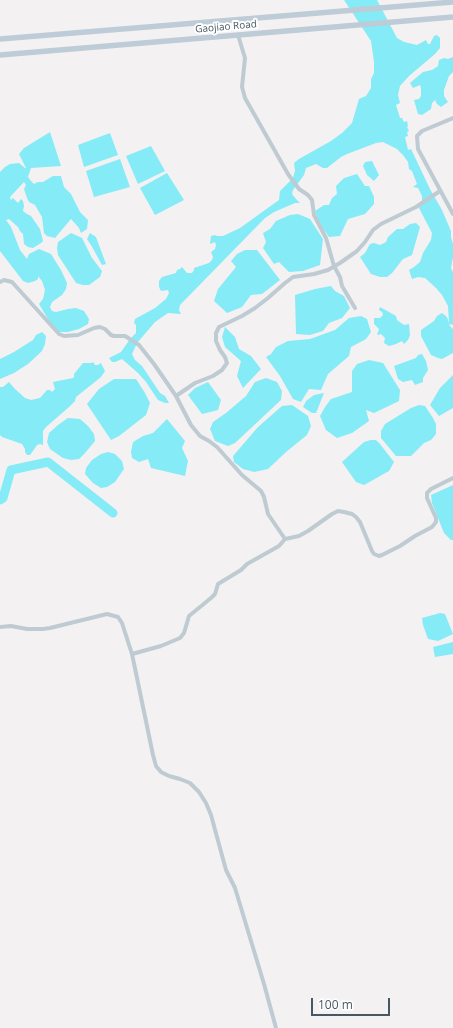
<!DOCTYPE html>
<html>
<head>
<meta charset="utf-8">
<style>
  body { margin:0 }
  #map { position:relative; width:453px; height:1028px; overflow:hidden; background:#f4f1f2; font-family:"Open Sans",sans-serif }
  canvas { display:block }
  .scale { position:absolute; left:311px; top:998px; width:79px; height:18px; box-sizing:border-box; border:2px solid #475862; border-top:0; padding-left:5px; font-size:12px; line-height:14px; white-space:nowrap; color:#475862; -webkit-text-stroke:3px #fff; paint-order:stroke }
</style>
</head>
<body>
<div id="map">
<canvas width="453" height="1028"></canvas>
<div class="scale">100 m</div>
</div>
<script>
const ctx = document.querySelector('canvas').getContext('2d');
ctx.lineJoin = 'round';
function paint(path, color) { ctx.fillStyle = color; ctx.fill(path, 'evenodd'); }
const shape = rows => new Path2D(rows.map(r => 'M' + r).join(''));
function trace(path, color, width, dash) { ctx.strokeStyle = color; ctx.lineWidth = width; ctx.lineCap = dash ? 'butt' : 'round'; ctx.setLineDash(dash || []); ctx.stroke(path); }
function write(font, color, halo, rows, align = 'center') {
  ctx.font = font + ' "Open Sans",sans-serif'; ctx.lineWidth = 4; ctx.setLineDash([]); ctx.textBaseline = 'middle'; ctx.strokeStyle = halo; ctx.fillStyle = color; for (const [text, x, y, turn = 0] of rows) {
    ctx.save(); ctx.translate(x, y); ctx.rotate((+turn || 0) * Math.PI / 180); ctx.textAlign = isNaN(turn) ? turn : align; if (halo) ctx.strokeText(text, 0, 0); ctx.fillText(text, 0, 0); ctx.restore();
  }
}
const water = shape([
  [344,0,377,0,397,38,404,42,417,45,426,40,428,44,430,44,434,36,437,35,440,38,440,48,435,54,409,76,400,86,398,95,400,103,396,105,400,118,402,118,404,122,407,121,408,126,407,127,409,131,407,132,408,136,405,137,408,150,411,149,430,189,442,210,451,231,451,237,453,244,453,257,451,268,453,272,453,325,449,324,450,326,453,329,453,353,442,359,438,358,431,355,421,336,421,330,434,321,437,316,442,313,447,317,449,323,448,306,442,295,436,288,425,278,418,277,412,279,409,270,414,267,420,262,423,253,431,240,432,233,419,208,422,203,422,196,418,188,413,187,417,184,412,171,409,169,408,162,403,155,397,149,383,142,376,143,347,154,341,157,327,168,323,168,316,164,306,168,304,175,293,190,292,194,296,199,300,203,295,203,274,212,265,218,180,305,179,310,181,314,168,313,155,322,137,343,132,354,135,360,142,366,160,393,165,396,169,403,165,403,158,400,146,382,138,373,122,359,115,362,112,362,109,358,121,352,130,339,136,333,136,325,134,323,135,319,155,308,166,299,169,293,168,290,161,291,159,287,159,281,162,277,176,273,177,270,180,269,182,267,187,273,192,273,194,270,194,268,209,263,212,260,213,257,211,252,215,249,216,245,215,242,210,244,211,236,215,235,217,236,223,236,240,228,279,200,280,191,293,178,295,171,294,163,299,159,331,141,342,133,352,123,359,99,366,96,371,88,371,79,374,73,374,62,371,41],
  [453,57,453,72,449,76,444,90,444,96,448,102,441,107,437,104,435,100,432,103,431,109,422,115,418,114,414,100,419,99,421,96,421,88,420,85,413,88,410,83,423,72,432,70,438,66,439,60,444,58,448,59],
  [50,132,61,166,31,168,28,177,31,181,34,184,38,182,43,182,53,176,61,176,64,187,71,194,80,212,88,220,87,229,81,233,79,228,71,219,55,238,47,236,44,233,42,217,35,205,29,202,27,198,24,189,26,185,24,182,10,197,11,200,13,198,18,203,21,199,23,201,24,206,23,211,27,214,31,216,40,229,43,241,41,243,33,248,28,247,24,244,23,234,20,231,18,227,9,219,6,220,11,227,20,250,27,259,29,254,39,249,51,254,61,270,67,283,66,289,62,295,52,302,50,307,52,311,56,312,68,309,76,308,84,311,89,319,88,324,79,329,68,332,57,332,52,326,39,304,43,299,45,290,42,281,38,276,38,279,35,281,28,283,23,281,0,251,0,172,5,167,10,164,19,163,25,168,26,168,19,154,24,148],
  [110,133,118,155,84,167,78,145],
  [151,146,165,171,138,184,126,156],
  [120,159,130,187,94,197,86,171],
  [372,161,379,175,374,181,367,175,363,166,365,162],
  [167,173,184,200,155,215,140,188],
  [357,174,365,186,369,186,374,197,374,204,365,214,348,219,340,236,329,237,319,223,315,211,324,205,329,205,332,198,337,194,336,186,344,178],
  [298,214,310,219,323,239,320,265,303,271,289,272,279,262,274,264,263,248,266,242,263,233,270,229,276,221,290,215],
  [416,223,420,227,412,255,403,259,392,273,387,277,380,277,371,274,360,257,365,253,370,244,374,243,380,245,386,242,388,237,397,229,403,229,410,224],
  [71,233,82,238,92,258,102,271,100,277,89,285,83,285,76,283,58,255,57,248,58,242],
  [90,233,96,237,106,264,102,265,91,245,87,239],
  [245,250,257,250,280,280,262,294,251,295,242,307,227,313,214,301,218,289,236,267,231,261,237,254],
  [331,286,335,291,344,296,350,308,342,318,329,323,323,331,310,335,296,334,295,295,315,289],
  [380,307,396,316,397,320,404,325,409,324,410,335,408,340,404,344,402,341,396,344,389,346,384,343,385,338,381,334,377,335,379,329,374,324,374,318,380,318,383,315,382,312,379,310],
  [361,316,367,319,371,332,366,339,351,347,349,356,328,374,321,390,309,389,301,402,293,399,280,376,266,357,271,354,276,347,288,341,310,339,335,330,349,318],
  [225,327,235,337,239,349,251,356,261,369,243,388,237,376,241,361,225,347,222,337],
  [42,332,46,336,45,344,42,351,28,364,14,373,0,379,0,359,14,352,33,340,36,335],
  [422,354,426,361,428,370,423,378,423,382,415,385,412,380,403,382,398,379,394,366,416,358,418,355],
  [369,360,383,363,400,390,399,401,374,413,366,410,369,421,352,433,337,438,326,430,320,416,325,407,331,399,352,392,352,371,357,364],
  [93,362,95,365,98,365,101,363,105,371,101,377,76,397,75,401,69,407,46,427,43,431,43,445,40,444,37,445,30,455,27,455,25,452,25,449,22,444,2,437,0,435,0,387,3,387,9,382,15,389,25,398,31,400,40,398,47,390,50,390,52,392,55,389,53,382,73,378,74,377,74,374,83,363,91,363],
  [453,375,453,408,439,416,430,405,440,388],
  [266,378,277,382,282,391,281,400,235,443,228,446,215,441,210,429,213,422,226,413,246,396,255,382],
  [114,379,136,379,145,393,150,403,146,415,119,436,111,440,87,404,99,389],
  [208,382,221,400,218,410,202,414,188,395,195,388],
  [324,393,316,413,312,413,303,407,306,401,314,395],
  [292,405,308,416,311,426,307,435,286,452,268,469,254,472,243,469,234,462,233,456,258,427,282,406],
  [419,405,425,406,433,418,436,424,436,434,431,440,424,443,411,456,396,456,381,438,381,431,385,424,411,408],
  [68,418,80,419,88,426,94,434,95,441,85,453,79,459,71,460,63,458,50,449,47,442,49,433,58,425],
  [167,419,185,441,182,448,188,461,185,476,151,468,148,459,139,462,132,458,131,452,133,442,143,436,153,433],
  [371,440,376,440,380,444,394,462,389,471,364,485,356,482,342,462,364,442],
  [108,452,115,454,122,461,124,469,115,482,107,487,101,488,93,483,85,474,86,468,92,460,101,454],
  [453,485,453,540,451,540,444,533,432,503,431,495],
  [440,613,445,614,453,634,438,641,428,639,423,625,422,618],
  [453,642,453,654,435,657,433,647]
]);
const river = shape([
  [0,500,3,498,11,470,48,462,113,513]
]);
const street = shape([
  [238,35,245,58,242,87,245,98,288,174,299,189,308,195,312,200,314,215,326,238,334,266,340,277,342,286,355,308],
  [453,118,422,131,417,136,418,149,453,214],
  [0,282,4,280,12,282,59,334,64,336,78,335,94,328,100,327,105,329,111,335,114,336,125,336,139,345,154,364,176,396,191,425,200,436,209,441,217,447,242,475,261,491,264,497,268,514,285,539],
  [176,396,195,383,213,376,222,370,227,363,225,357,220,350,216,341,216,333,219,327,242,316,255,308,268,298,285,283,293,277,314,274,328,270,340,263,357,251,365,242,373,230,381,224,416,207,440,191],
  [0,627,11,626,27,629,43,629,50,628,107,614,118,617,122,623,132,654,153,755,156,766,161,772,169,776,180,779,190,783,199,792,206,803,211,815,226,870,235,888,264,984,276,1028],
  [132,654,161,646,180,638,184,633,189,616,211,598,215,594,218,584,241,570,247,564,279,546,285,539,299,536,308,531,332,514,338,511,344,512,352,514,356,517,360,522,372,551,374,554,379,556,382,555,400,546,415,536,432,527,436,522,436,518,427,498,427,493,431,489,453,478]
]);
const secondary = shape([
  [0,39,453,2],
  [0,55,453,17]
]);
const streetNames = [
  ["Gaojiao Road",226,27,-5]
];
paint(water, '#84ebf7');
trace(river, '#84ebf7', 9);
trace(street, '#becbd2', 4);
trace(secondary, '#bdccd7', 5.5);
write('10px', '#475862', '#fff', streetNames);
</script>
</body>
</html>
